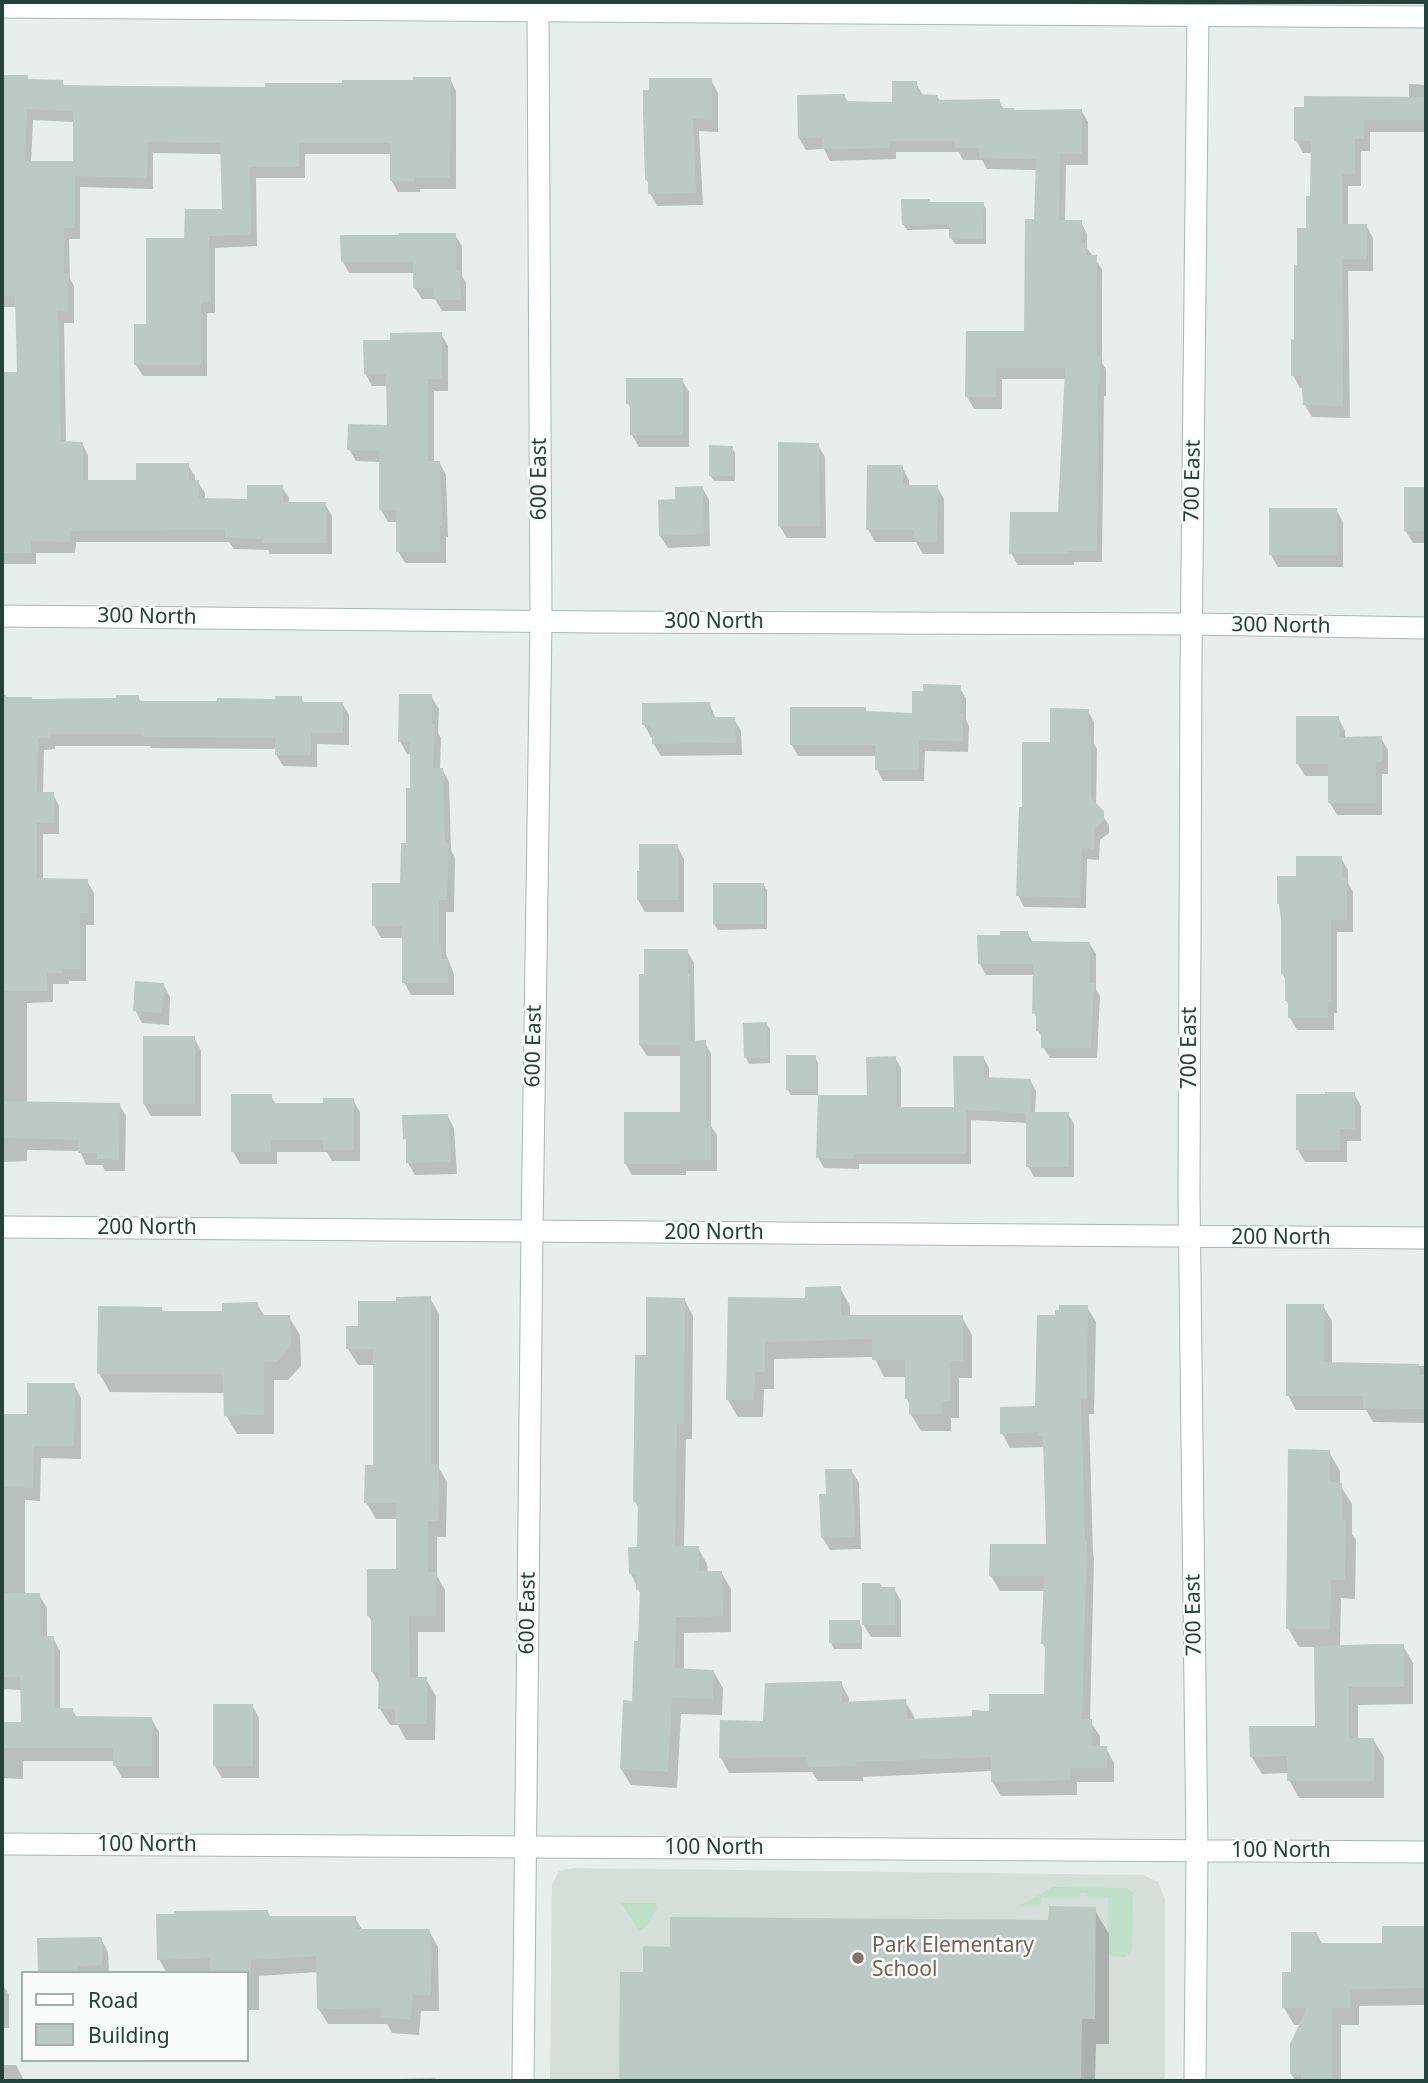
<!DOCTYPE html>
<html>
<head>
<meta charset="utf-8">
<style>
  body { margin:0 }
  #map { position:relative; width:1428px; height:2083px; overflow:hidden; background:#e6efeb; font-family:"Noto Sans",sans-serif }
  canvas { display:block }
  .frame { position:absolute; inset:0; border:4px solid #24423a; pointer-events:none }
  .legend { position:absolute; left:21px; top:1971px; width:228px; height:91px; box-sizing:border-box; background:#f7fbf9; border:2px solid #a3b1ad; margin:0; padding:9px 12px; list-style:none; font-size:21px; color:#24423a }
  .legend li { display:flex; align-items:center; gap:14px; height:35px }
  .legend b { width:35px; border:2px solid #a3b1ad }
</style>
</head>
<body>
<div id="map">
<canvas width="1428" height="2083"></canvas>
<div class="frame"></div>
<ul class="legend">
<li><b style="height:9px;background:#fff"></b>Road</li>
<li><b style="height:19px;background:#bbcac4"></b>Building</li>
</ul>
</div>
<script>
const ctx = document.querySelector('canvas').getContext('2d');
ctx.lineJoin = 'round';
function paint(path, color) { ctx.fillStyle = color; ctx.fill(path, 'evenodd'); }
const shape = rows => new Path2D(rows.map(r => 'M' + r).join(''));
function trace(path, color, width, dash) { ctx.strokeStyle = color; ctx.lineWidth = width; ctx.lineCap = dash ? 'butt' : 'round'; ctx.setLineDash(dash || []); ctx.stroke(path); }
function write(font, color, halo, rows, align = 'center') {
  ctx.font = font + ' "Noto Sans",sans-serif'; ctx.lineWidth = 5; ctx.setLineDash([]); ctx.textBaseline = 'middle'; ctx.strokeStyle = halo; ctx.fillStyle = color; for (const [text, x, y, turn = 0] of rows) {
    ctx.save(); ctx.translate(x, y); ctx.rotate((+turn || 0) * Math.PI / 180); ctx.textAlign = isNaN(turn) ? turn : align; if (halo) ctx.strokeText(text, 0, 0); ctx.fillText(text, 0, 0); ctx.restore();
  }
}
const built = shape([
  [573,1868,1143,1875,1158,1882,1165,1899,1165,2081,550,2081,552,1885,559,1871]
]);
const green = shape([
  [1053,1887,1127,1888,1133,1893,1132,1950,1125,1957,1111,1956,1108,1953,1108,1898,1088,1898,1087,1893,1080,1893,1080,1898,1041,1898,1040,1906,1018,1906],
  [621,1903,656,1903,657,1908,646,1927,639,1931]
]);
const shadow = shape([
  [2,77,27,77,29,81,62,82,65,87,267,88,450,79,456,91,456,189,420,189,420,192,398,192,391,180,392,154,305,154,305,178,256,178,257,246,215,248,215,313,207,313,207,376,143,376,136,365,148,326,186,240,224,211,222,154,153,153,153,189,80,187,80,239,69,239,70,279,74,286,74,323,64,323,66,443,82,443,88,455,88,482,138,482,188,465,195,476,195,482,198,482,205,493,205,500,249,501,282,487,289,498,289,504,325,504,332,516,332,554,270,554,268,550,234,549,229,542,76,542,75,553,36,553,36,564,2,564,2,374,19,374,17,307,2,307],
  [33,120,75,122,75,163,31,163],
  [711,80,718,93,718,132,699,131,703,205,657,206,650,193,650,185,646,179],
  [916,83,923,95,937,96,940,101,999,101,1004,110,1014,112,1081,110,1088,122,1088,165,1066,165,1065,222,1081,222,1087,234,1087,248,1102,269,1102,363,1106,369,1106,396,1104,396,1102,562,1074,562,1074,565,1018,565,1011,553,1060,514,1066,379,1002,379,1002,409,974,409,967,397,1025,333,1035,221,1037,170,987,169,982,160,963,160,959,152,896,152,896,159,830,161,824,149,806,150,799,138,844,95,848,103,893,104],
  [1409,84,1426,85,1426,132,1370,132,1370,151,1361,151,1361,186,1348,186,1348,225,1366,225,1373,238,1373,271,1348,271,1350,418,1312,417,1305,405,1304,388,1300,388,1293,375,1296,341,1299,266,1308,230,1312,198,1313,153,1303,153,1296,140,1409,99],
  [929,200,931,203,983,203,986,209,986,244,955,244,951,238,951,229,907,230,903,224],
  [455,235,462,246,462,276,466,283,466,311,442,311,435,299,422,299,415,288,415,273,349,273,343,262],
  [441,334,448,346,448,391,434,391,434,462,439,462,446,475,448,537,446,537,446,563,405,563,398,551,398,522,388,522,381,510,381,462,356,461,349,449,389,427,388,386,372,386,365,373,392,342],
  [682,380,689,392,689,447,639,447,632,435,632,411,628,404],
  [818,445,825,457,826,538,787,538,779,525],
  [732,448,735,453,735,481,714,481,710,475],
  [902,467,909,480,909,487,937,487,944,499,944,554,923,554,916,542,875,542,868,529],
  [702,487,709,500,710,546,668,548,660,536,677,501],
  [1405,489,1426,489,1426,543,1413,543,1405,530],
  [1336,509,1343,522,1343,567,1278,567,1271,555],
  [959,687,966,698,966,720,969,726,968,752,925,751,924,781,883,781,877,769,877,756,798,756,792,745,865,709,868,713,914,715],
  [2,695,5,695,8,699,33,701,118,699,138,697,141,702,277,701,301,698,304,703,342,703,349,715,349,745,317,744,317,767,283,766,276,754,276,749,151,748,150,746,55,746,55,749,44,750,43,794,53,794,59,806,59,834,43,834,43,880,87,881,94,893,94,925,86,925,86,981,69,981,69,984,53,984,53,1002,27,1003,27,1104,119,1104,126,1116,125,1171,105,1171,102,1165,86,1165,80,1151,27,1150,27,1161,2,1162],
  [431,696,439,709,438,733,441,738,440,769,442,769,449,782,451,850,455,858,454,912,446,912,446,954,454,974,454,995,411,995,404,982,404,938,381,938,374,925,402,884,408,845,412,754,407,754,400,741],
  [709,703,716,719,734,719,741,731,742,755,661,756,653,743,653,737,651,737,644,725],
  [1088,711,1094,722,1094,744,1097,749,1096,806,1109,825,1109,833,1100,840,1099,860,1087,859,1086,908,1024,907,1018,895,1024,809,1051,744],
  [1338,718,1345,731,1345,738,1381,738,1388,750,1388,774,1382,774,1382,815,1337,815,1330,803,1330,776,1305,776,1298,764],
  [677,846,684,859,684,912,645,912,638,900],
  [1341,858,1348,870,1348,883,1353,892,1353,932,1337,932,1337,1013,1334,1013,1334,1030,1297,1030,1290,1018,1290,1006,1286,1000,1286,980,1282,973,1298,878],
  [763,884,767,890,767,929,718,930,714,924],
  [1027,932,1033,943,1089,943,1096,954,1096,989,1100,996,1097,1058,1050,1058,1043,1047,1043,1040,1038,1030,1038,1020,1034,1013,1034,975,986,975,980,964,1002,937],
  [687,951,694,963,695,1042,705,1042,711,1054,711,1126,717,1135,717,1171,686,1171,686,1175,632,1175,625,1163,681,1113,681,1056,647,1056,640,1045],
  [163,984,170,997,169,1025,142,1023,135,1010],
  [766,1024,770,1029,770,1063,749,1064,746,1058],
  [194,1038,201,1051,201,1116,151,1116,144,1104],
  [815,1057,818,1063,818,1095,791,1095,788,1090],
  [983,1057,989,1068,989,1079,1030,1080,1036,1091,1035,1114,1068,1114,1074,1124,1074,1177,1034,1177,1028,1166,1028,1123,971,1120,971,1164,859,1164,859,1169,824,1168,818,1157,869,1097,895,1058,901,1068,901,1109,955,1109],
  [1354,1094,1361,1106,1361,1141,1347,1141,1347,1162,1305,1162,1298,1150],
  [271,1096,276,1105,325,1105,353,1100,360,1112,360,1161,332,1161,327,1152,277,1152,277,1164,240,1164,233,1151],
  [447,1115,454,1128,457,1174,415,1175,408,1163,408,1144,405,1138],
  [840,1288,850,1306,850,1317,962,1317,972,1335,972,1378,959,1378,959,1418,951,1418,951,1431,921,1431,910,1413,910,1405,907,1399,907,1377,884,1377,874,1357,774,1359,774,1389,764,1389,763,1417,738,1417,728,1400,729,1299,807,1300],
  [430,1298,439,1314,439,1468,447,1482,446,1537,437,1537,437,1576,445,1590,445,1632,418,1632,418,1679,426,1679,436,1696,435,1740,406,1740,398,1725,390,1725,380,1709,380,1685,372,1671,372,1622,368,1615,397,1571,397,1519,376,1519,366,1502,374,1467,375,1365,358,1365,348,1349,360,1328,398,1303],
  [684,1299,693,1316,692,1439,686,1439,684,1548,698,1548,707,1564,708,1572,721,1572,731,1589,731,1632,684,1633,684,1670,713,1671,723,1688,722,1715,681,1714,677,1788,631,1785,621,1769,634,1703,640,1643,642,1597,631,1574,638,1549,639,1509,635,1501,647,1357],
  [257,1304,265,1317,289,1317,300,1335,301,1366,288,1380,274,1380,274,1434,237,1434,226,1415,225,1393,110,1392,99,1373,161,1308,164,1313,224,1313],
  [1323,1306,1332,1321,1332,1364,1426,1366,1426,1423,1373,1422,1366,1410,1296,1410,1288,1395],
  [1087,1307,1096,1322,1094,1414,1089,1414,1093,1555,1094,1558,1090,1721,1100,1736,1100,1748,1106,1748,1114,1763,1114,1782,1077,1782,1077,1795,1001,1796,992,1781,992,1771,863,1777,863,1781,818,1781,812,1772,729,1773,721,1758,765,1723,841,1683,849,1698,849,1703,905,1701,914,1716,914,1720,974,1718,1046,1696,1047,1650,1043,1644,1045,1591,1000,1591,991,1576,1048,1546,1045,1447,1010,1448,1002,1433,1037,1407,1056,1317],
  [74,1385,81,1398,81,1459,41,1458,40,1501,25,1500,25,1595,39,1595,47,1608,47,1638,53,1638,60,1651,60,1709,72,1709,77,1718,151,1718,159,1732,159,1778,122,1778,115,1765,115,1761,23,1761,23,1779,2,1778,2,1724,23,1724,22,1690,2,1689,2,1416,29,1416],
  [1329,1452,1340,1471,1340,1485,1352,1504,1352,1534,1356,1540,1355,1599,1341,1598,1340,1647,1403,1646,1413,1663,1413,1704,1358,1705,1358,1739,1373,1739,1384,1757,1384,1798,1299,1798,1289,1780,1289,1773,1262,1774,1251,1756,1317,1728,1316,1647,1299,1647,1288,1628],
  [851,1470,859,1483,861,1549,830,1550,822,1537,828,1496],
  [881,1589,894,1589,901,1601,901,1637,871,1637,863,1624],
  [859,1622,862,1628,862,1649,834,1649,831,1643],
  [215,1705,252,1705,259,1718,259,1778,222,1778,215,1766],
  [1094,1909,1109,1934,1109,2044,1096,2044,1095,2081,621,2081,622,1974,645,1974,672,1948,1050,1922],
  [267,1911,271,1918,355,1918,363,1931,429,1931,438,1947,439,2011,421,2011,419,2035,392,2033,387,2024,328,2024,318,2008,318,1972,259,1976,259,2010,247,2010,247,1973,167,1973,159,1959],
  [1383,1928,1426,1928,1426,2005,1359,2006,1359,2025,1341,2025,1341,2081,1296,2081,1291,2074,1291,2044,1301,2025,1294,2025,1284,2008,1293,1974,1316,1933,1323,1945,1384,1945],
  [101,1939,108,1952,109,1973,39,1973],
  [2,1983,9,1995,9,2028,2,2028],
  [2,2065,16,2065,23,2078,23,2081,2,2081],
  [435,2078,437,2081,357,2081,357,2080]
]);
const building = shape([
  [2,75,28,75,28,79,63,80,63,85,126,86,265,87,265,83,342,83,342,80,413,80,413,77,451,77,450,178,415,178,415,181,390,181,390,143,299,143,299,167,250,167,251,235,209,236,209,302,201,302,201,365,134,365,134,324,146,324,146,238,184,238,185,209,222,209,220,143,148,142,147,178,75,176,75,228,64,228,64,273,69,273,68,312,58,311,61,441,83,442,83,480,136,480,136,463,189,463,189,480,199,480,199,498,247,499,247,485,283,485,283,502,326,502,326,543,262,543,262,539,225,538,225,530,70,531,70,542,31,541,31,553,2,553,2,372,17,372,15,296,2,296],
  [27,109,73,111,73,161,25,161],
  [649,78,712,78,712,120,693,119,696,193,648,194,648,179,645,180,643,111,643,90,649,90],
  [892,81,917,81,917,94,938,95,938,100,1000,99,1000,108,1014,108,1014,110,1082,109,1082,154,1060,154,1059,220,1082,220,1081,243,1086,243,1086,255,1097,255,1096,332,1097,356,1100,356,1100,384,1098,384,1097,551,1068,551,1068,554,1009,554,1010,512,1058,512,1065,368,996,368,996,397,965,397,966,331,1024,331,1025,219,1034,219,1036,159,979,158,979,148,955,148,955,141,890,141,890,148,822,149,822,138,798,138,797,95,845,94,845,101,892,102],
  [1304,96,1426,97,1426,120,1364,120,1364,139,1355,139,1355,174,1342,174,1342,224,1367,224,1367,259,1342,259,1343,406,1303,405,1301,376,1291,376,1291,339,1294,340,1294,265,1297,265,1297,228,1306,228,1306,196,1310,196,1311,141,1294,141,1294,107,1304,107],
  [901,199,930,199,930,202,984,202,983,239,949,238,949,224,902,225],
  [399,233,456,233,456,270,460,270,461,300,434,300,434,288,413,288,413,262,341,262,340,235,399,235],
  [442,332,442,379,428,379,428,461,440,461,442,526,440,526,440,552,396,552,396,510,379,510,379,451,347,450,348,424,387,425,386,374,364,374,363,340,390,340,390,333],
  [626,378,683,378,683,435,630,435,630,404,626,404],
  [778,442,819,443,820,526,778,526],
  [709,445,733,446,733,476,709,476],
  [867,465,903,465,903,485,938,485,937,542,914,542,914,530,866,530],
  [703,486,704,534,659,536,658,500,675,499,675,487],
  [1404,487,1426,487,1426,531,1404,531],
  [1269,508,1337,508,1337,555,1269,555],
  [923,684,961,685,960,713,963,713,963,741,919,740,919,770,875,770,875,745,790,745,790,707,866,707,866,711,912,713,912,691,923,691],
  [399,694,432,694,432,724,435,724,433,768,443,768,445,843,449,843,447,900,439,900,439,944,442,944,442,959,448,959,448,983,402,983,402,926,372,926,372,883,400,883,401,843,406,843,406,788,410,788,410,742,398,742],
  [116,695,139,695,139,701,217,701,217,698,275,699,275,696,302,696,302,702,343,702,343,733,311,733,311,755,275,755,275,738,143,737,143,734,49,734,49,738,38,738,37,792,54,792,54,823,37,823,37,878,88,879,88,913,80,913,80,969,63,969,63,973,47,973,47,991,2,991,2,697,32,697,32,699,116,698],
  [710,702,711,717,735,717,736,743,652,744,651,725,642,725,642,703],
  [1050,708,1089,709,1088,736,1091,736,1091,798,1104,811,1104,821,1094,829,1094,849,1082,848,1080,898,1016,896,1019,807,1022,807,1022,742,1050,742],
  [1296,716,1339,716,1339,737,1382,736,1382,762,1376,762,1376,803,1328,803,1328,764,1296,764],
  [639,844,678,844,678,900,637,900,637,871,639,871],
  [1296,856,1342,856,1342,877,1347,877,1347,920,1331,920,1331,1001,1328,1001,1328,1018,1288,1018,1288,1001,1285,1001,1285,974,1281,974,1281,920,1279,904,1277,904,1277,876,1296,876],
  [713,883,764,883,764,924,713,924],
  [1000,931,1028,931,1028,941,1090,942,1090,983,1094,983,1091,1048,1041,1048,1041,1031,1036,1031,1036,1014,1032,1014,1033,964,978,964,977,935,1000,935],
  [644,949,688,949,688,974,690,974,689,1041,706,1040,706,1121,711,1121,711,1160,680,1160,680,1164,624,1164,624,1112,680,1112,680,1045,639,1045,639,974,644,974],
  [135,981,164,983,162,1013,133,1011],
  [767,1022,768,1058,744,1058,743,1023],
  [143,1036,195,1036,195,1104,143,1104],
  [786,1055,816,1055,816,1090,786,1090],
  [896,1056,896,1107,954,1107,953,1056,984,1056,984,1077,1031,1079,1030,1112,1069,1112,1069,1167,1026,1167,1026,1113,966,1110,966,1154,854,1154,853,1159,816,1158,818,1095,867,1095,866,1057],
  [1325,1092,1355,1092,1355,1129,1340,1129,1340,1150,1296,1150,1296,1094,1325,1094],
  [231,1094,272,1094,272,1103,323,1103,323,1098,354,1098,354,1150,323,1150,323,1140,271,1140,271,1152,231,1152],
  [2,1101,120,1103,119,1160,97,1159,97,1153,78,1153,78,1140,2,1138],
  [448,1114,451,1162,406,1163,406,1139,403,1139,402,1115],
  [841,1286,841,1315,963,1315,963,1361,950,1361,950,1401,942,1401,942,1414,909,1414,909,1399,905,1399,905,1360,872,1360,872,1339,765,1342,765,1372,755,1372,754,1400,726,1400,728,1297,805,1298,805,1287],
  [431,1296,431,1464,439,1464,438,1521,428,1521,428,1572,436,1572,436,1616,409,1616,410,1677,427,1677,427,1724,395,1724,395,1709,378,1709,379,1672,371,1672,371,1616,367,1616,367,1569,396,1569,396,1503,364,1503,365,1465,373,1465,373,1349,346,1349,346,1326,358,1326,358,1301,396,1301,396,1297],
  [646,1297,685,1298,684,1424,677,1424,675,1546,699,1546,699,1571,722,1571,723,1616,676,1617,675,1668,714,1670,713,1699,672,1698,668,1772,620,1769,623,1700,632,1701,634,1641,638,1641,640,1590,636,1590,636,1574,629,1574,628,1547,637,1547,638,1501,633,1502,635,1355,646,1355],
  [258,1302,259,1315,290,1315,291,1346,277,1362,264,1362,264,1415,224,1416,223,1374,97,1374,98,1306,162,1307,162,1311,222,1311,222,1303],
  [1286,1304,1324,1304,1324,1362,1419,1364,1419,1375,1426,1375,1426,1409,1363,1408,1363,1396,1286,1396],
  [1059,1305,1088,1305,1087,1400,1081,1399,1085,1541,1087,1541,1082,1719,1092,1719,1092,1746,1107,1746,1107,1768,1070,1768,1070,1780,991,1782,991,1757,856,1762,856,1766,808,1767,807,1757,719,1758,720,1720,763,1721,765,1683,842,1681,842,1702,906,1699,907,1719,972,1716,972,1710,989,1711,989,1694,1044,1694,1045,1644,1041,1644,1044,1576,989,1576,990,1544,1046,1544,1043,1436,1037,1436,1037,1432,1000,1434,1000,1407,1035,1406,1037,1315,1055,1315,1055,1310,1059,1310],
  [27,1383,75,1383,74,1446,34,1446,33,1488,2,1487,2,1414,27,1414],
  [1288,1449,1330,1450,1330,1482,1342,1483,1342,1520,1346,1520,1345,1580,1331,1580,1330,1629,1286,1629],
  [825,1469,852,1469,855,1537,821,1538,819,1494,826,1494],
  [862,1583,880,1583,882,1587,895,1587,895,1625,862,1625],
  [2,1593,40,1593,41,1636,54,1636,54,1703,55,1703,55,1708,73,1708,73,1716,152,1717,152,1766,113,1766,113,1748,2,1748,2,1722,21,1722,20,1677,2,1677],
  [829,1620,860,1620,860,1643,829,1643],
  [1378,1644,1404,1644,1404,1687,1349,1687,1349,1738,1374,1738,1374,1781,1287,1781,1287,1756,1250,1757,1249,1726,1315,1726,1314,1646],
  [213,1704,253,1704,253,1766,213,1766],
  [1049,1906,1096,1907,1095,2019,1082,2019,1081,2081,619,2081,620,1972,643,1972,643,1946,670,1947,670,1917,1048,1920],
  [268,1910,268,1916,356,1916,356,1929,430,1929,431,1995,413,1995,411,2020,381,2017,382,2008,317,2009,316,1956,251,1960,251,1973,210,1973,210,1958,157,1960,156,1914,174,1914,174,1911],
  [1382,1926,1426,1926,1426,1988,1350,1989,1350,2008,1332,2008,1332,2081,1301,2081,1301,2074,1290,2074,1290,2044,1307,2008,1282,2008,1282,1972,1291,1972,1291,1932,1317,1932,1317,1943,1382,1943],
  [102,1937,102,1965,78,1966,78,1973,38,1973,37,1938]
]);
const minor = shape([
  [2,616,597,622,1192,624,1426,628],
  [2,1227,1426,1238],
  [2,1844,1426,1852],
  [1195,2081,1197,1851,1189,1195,1191,660,1198,16]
]);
const tertiary = shape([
  [523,2081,532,1232,541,621,538,11]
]);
const secondary = shape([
  [2,7,1426,17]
]);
const markers = [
  [858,1958,7,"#8d6e63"]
];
const streetNames = [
  ["600 East",540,479,-90],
  ["700 East",1193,481,-89],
  ["300 North",147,617,1],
  ["300 North",714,622],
  ["300 North",1281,626,1],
  ["600 East",534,1046,-89],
  ["700 East",1190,1048,-90],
  ["200 North",147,1228],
  ["200 North",714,1233],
  ["200 North",1281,1238],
  ["600 East",528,1613,-89],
  ["700 East",1194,1615,-91],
  ["100 North",147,1845],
  ["100 North",714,1848],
  ["100 North",1281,1851]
];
const educationNames = [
  ["Park Elementary",872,1946],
  ["School",872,1970]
];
paint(built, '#d4dfda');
paint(green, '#bfe0c8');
paint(shadow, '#0003');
paint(building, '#bbcac4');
trace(minor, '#a8b8b2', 23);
trace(tertiary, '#a8b8b2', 23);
trace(secondary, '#a4bbb3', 23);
trace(minor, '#fff', 21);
trace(tertiary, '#fff', 21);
trace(secondary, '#fff', 21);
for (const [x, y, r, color] of markers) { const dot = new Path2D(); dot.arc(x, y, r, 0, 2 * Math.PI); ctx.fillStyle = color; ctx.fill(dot); trace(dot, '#f7fbf9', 2.5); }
write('21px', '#24423a', '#f7fbf9', streetNames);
write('21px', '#785e54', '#f7fbf9', educationNames, 'left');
</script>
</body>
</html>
